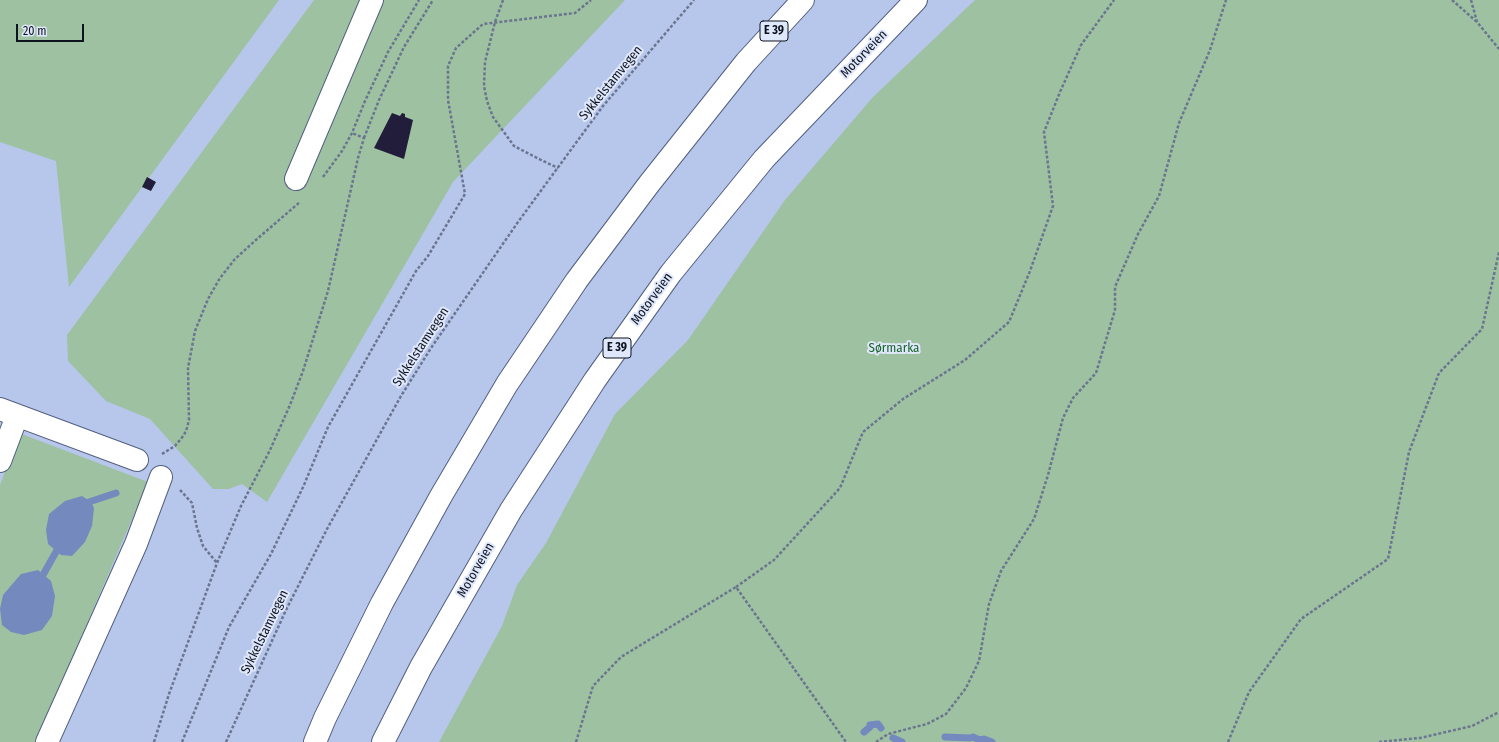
<!DOCTYPE html>
<html>
<head>
<meta charset="utf-8">
<style>
  body { margin:0 }
  #map { position:relative; width:1499px; height:742px; overflow:hidden; background:#b7c6eb; font-family:"Fira Sans Condensed",sans-serif }
  canvas { display:block }
  .scale { position:absolute; left:16px; top:24px; width:68px; height:18px; box-sizing:border-box; border:2px solid #0e1320; border-top:0; padding-left:5px; font-size:12px; line-height:14px; white-space:nowrap; color:#0e1320; -webkit-text-stroke:3px #dfe7fa; paint-order:stroke }
</style>
</head>
<body>
<div id="map">
<canvas width="1499" height="742"></canvas>
<div class="scale">20 m</div>
</div>
<script>
const ctx = document.querySelector('canvas').getContext('2d');
ctx.lineJoin = 'round';
function paint(path, color) { ctx.fillStyle = color; ctx.fill(path, 'evenodd'); }
const shape = rows => new Path2D(rows.map(r => 'M' + r).join(''));
function trace(path, color, width, dash) { ctx.strokeStyle = color; ctx.lineWidth = width; ctx.lineCap = dash ? 'butt' : 'round'; ctx.setLineDash(dash || []); ctx.stroke(path); }
function write(font, color, halo, rows, align = 'center') {
  ctx.font = font + ' "Fira Sans Condensed",sans-serif'; ctx.lineWidth = 4; ctx.setLineDash([]); ctx.textBaseline = 'middle'; ctx.strokeStyle = halo; ctx.fillStyle = color; for (const [text, x, y, turn = 0] of rows) {
    ctx.save(); ctx.translate(x, y); ctx.rotate((+turn || 0) * Math.PI / 180); ctx.textAlign = isNaN(turn) ? turn : align; if (halo) ctx.strokeText(text, 0, 0); ctx.fillText(text, 0, 0); ctx.restore();
  }
}
const green = shape([
  [0,0,279,0,69,287,56,161,0,142],
  [314,0,625,0,453,182,267,502,242,484,229,489,213,489,150,419,106,401,68,361,67,335],
  [975,0,1499,0,1499,742,439,742,502,626,517,585,546,543,615,414,688,340,785,200,873,97],
  [19,433,148,482,36,742,0,742,0,485]
]);
const water = shape([
  [82,496,91,502,94,508,92,526,85,542,72,556,61,555,48,544,46,530,49,514,65,501],
  [38,570,51,581,55,596,52,616,42,630,24,635,11,632,2,625,0,609,3,595,21,574]
]);
const stream = shape([
  [83,504,116,493],
  [37,582,43,575,61,543],
  [864,732,870,727,870,725,878,724,881,728],
  [945,737,970,738,973,737,977,739,983,740,984,739,992,742],
  [893,738,902,742]
]);
const building = shape([
  [392,113,400,116,402,113,405,114,405,117,413,120,404,159,374,148],
  [147,177,156,182,151,191,142,187]
]);
const path = shape([
  [503,0,495,22,485,62,484,86,487,101,493,117,514,146,541,160,558,168],
  [1452,0,1477,22],
  [1471,0,1477,22,1499,49],
  [364,138,379,100,404,47,433,0],
  [323,177,342,151,352,133,365,101,388,52,419,0],
  [162,454,175,446,184,435,187,428,189,420,188,368,195,331,208,299,220,278,235,259,257,239,300,202],
  [180,490,192,503,197,528,203,546,217,563],
  [736,587,774,560,840,488,863,432,903,399,965,360,1009,322,1030,271,1053,206,1044,132,1060,92,1081,45,1114,0],
  [154,742,169,694,217,563,241,506,270,450,290,405,303,371,328,291,358,158,364,138,352,133],
  [182,742,229,627,271,554,304,485,328,427,416,271,428,256,465,194,448,100,448,66,456,48,483,24,575,13,591,0],
  [226,742,286,610,327,529,401,396,431,348,518,222,603,106,694,0],
  [576,742,593,686,621,657,736,587,846,742],
  [876,742,888,734,927,724,946,714,966,688,979,661,989,604,1001,571,1034,519,1048,475,1063,418,1073,398,1096,373,1115,310,1115,287,1138,234,1159,196,1179,123,1210,50,1226,0],
  [1228,742,1249,692,1301,619,1388,559,1409,452,1439,373,1482,329,1499,252],
  [1379,742,1420,738,1472,726,1499,712]
]);
const minor = shape([
  [296,179,372,0],
  [0,409,137,460],
  [0,461,17,416],
  [47,742,136,544,161,477]
]);
const highway = shape([
  [315,742,325,718,382,603,441,496,507,384,577,280,649,184,746,62,803,0],
  [383,742,421,667,511,510,595,380,671,273,764,159,916,0]
]);
const shields = [
  [774,31,28],
  [617,348,28]
];
const shieldNames = [
  ["E 39",774,31],
  ["E 39",617,348]
];
const streetNames = [
  ["Motorveien",864,54,-46],
  ["Sykkelstamvegen",611,83,-51],
  ["Motorveien",652,299,-54],
  ["Sykkelstamvegen",421,347,-57],
  ["Motorveien",476,570,-60],
  ["Sykkelstamvegen",265,632,-64]
];
const parkNames = [
  ["Sørmarka",894,348]
];
paint(green, '#9ec1a1');
paint(water, '#7489be');
trace(stream, '#7489be', 7);
paint(building, '#211d3b');
trace(minor, '#525f80', 24);
trace(highway, '#525f80', 24);
trace(path, '#6a758f', 2.5, [3, 2]);
trace(minor, '#fff', 22);
trace(highway, '#fff', 22);
for (const [x, y, w] of shields) { const box = new Path2D(); box.roundRect(x - w / 2, y - 10, w, 20, 3); ctx.fillStyle = '#dfe7fa'; ctx.fill(box); trace(box, '#0e1320', 1); }
write('bold 12px', '#0e1320', null, shieldNames);
write('13px', '#0e1320', '#dfe7fa', streetNames);
write('13px', '#19652c', '#dfe7fa', parkNames);
</script>
</body>
</html>
